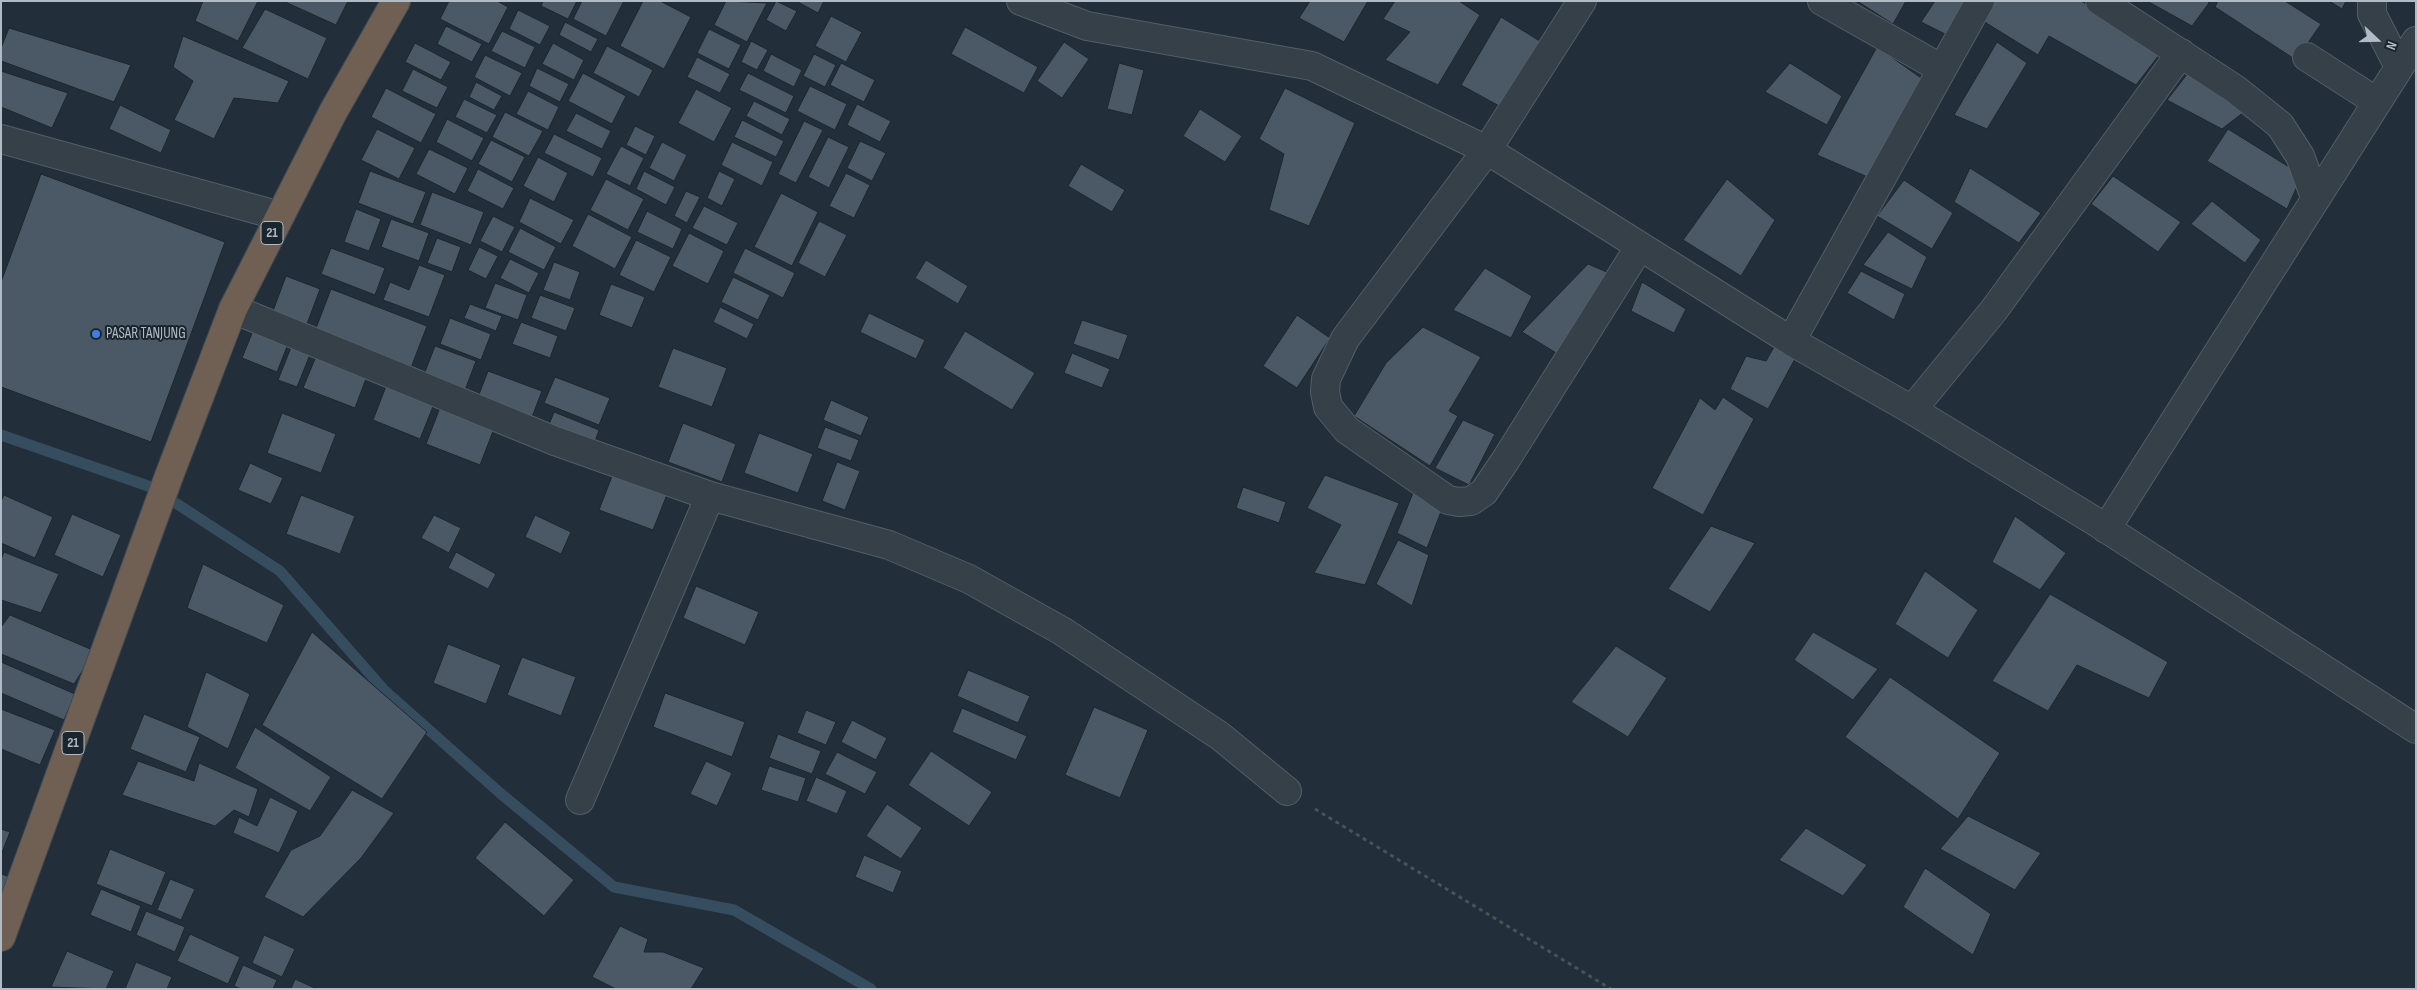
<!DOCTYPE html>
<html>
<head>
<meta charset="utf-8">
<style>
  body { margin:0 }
  #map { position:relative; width:2417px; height:990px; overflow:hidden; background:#222e39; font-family:"Sofia Sans Condensed",sans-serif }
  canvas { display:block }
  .frame { position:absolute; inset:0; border:2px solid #b0bbc5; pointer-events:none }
  .north { position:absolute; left:2352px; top:15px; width:50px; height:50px; -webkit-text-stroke:4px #1b252e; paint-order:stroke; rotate:111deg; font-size:14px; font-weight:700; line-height:20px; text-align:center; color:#b0bbc5 }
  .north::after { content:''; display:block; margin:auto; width:18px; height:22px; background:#b0bbc5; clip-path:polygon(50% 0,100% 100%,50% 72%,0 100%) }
</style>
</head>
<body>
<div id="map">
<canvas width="2417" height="990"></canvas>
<div class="frame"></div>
<div class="north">N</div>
</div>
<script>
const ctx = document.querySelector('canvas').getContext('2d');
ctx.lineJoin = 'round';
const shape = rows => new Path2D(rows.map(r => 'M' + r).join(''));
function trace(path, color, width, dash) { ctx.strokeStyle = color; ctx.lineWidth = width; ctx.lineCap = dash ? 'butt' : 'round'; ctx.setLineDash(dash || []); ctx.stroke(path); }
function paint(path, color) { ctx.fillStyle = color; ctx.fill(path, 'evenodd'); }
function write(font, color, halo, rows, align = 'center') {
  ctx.font = font + ' "Sofia Sans Condensed",sans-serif'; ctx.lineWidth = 4; ctx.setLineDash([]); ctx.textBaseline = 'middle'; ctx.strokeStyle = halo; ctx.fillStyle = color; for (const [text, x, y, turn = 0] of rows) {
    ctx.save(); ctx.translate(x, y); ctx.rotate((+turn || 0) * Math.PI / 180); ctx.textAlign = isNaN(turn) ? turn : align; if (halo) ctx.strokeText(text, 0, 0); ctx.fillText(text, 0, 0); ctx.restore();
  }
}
const stream = shape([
  [1,435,151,487,280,571,384,690,500,793,614,887,734,910,871,989]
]);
const building = shape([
  [203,1,258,1,238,41,195,21,203,1],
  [283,1,348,1,336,25,283,1],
  [449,1,497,1,508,7,489,44,440,19,449,1],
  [543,1,577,1,568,19,541,6,543,1],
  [582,1,624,1,606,36,573,19,582,1],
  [643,1,660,1,691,17,664,69,620,46,643,1],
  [726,1,767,3,747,42,714,25,726,1],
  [776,1,797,11,786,31,766,20,776,1],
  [796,1,824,1,818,13,796,1],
  [1310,1,1368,1,1344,42,1299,18,1310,1],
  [1395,1,1459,1,1480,15,1438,85,1385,60,1410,32,1383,19,1395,1],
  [1857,1,1906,1,1893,24,1857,1],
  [1935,1,1976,1,1955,39,1921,22,1935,1],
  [1994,1,2081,1,2163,50,2136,85,2049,36,2038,55,1983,21,1994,1],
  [2147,1,2207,1,2209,3,2192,26,2147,1],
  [2218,1,2285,1,2321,24,2296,60,2215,7,2218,1],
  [2329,1,2346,1,2342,9,2329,1],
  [265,9,327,38,308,79,242,48,265,9],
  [518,10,550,26,540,45,509,29,518,10],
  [831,16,862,32,846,62,815,46,831,16],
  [1501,17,1543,43,1501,107,1461,85,1501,17],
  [565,22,598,39,591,52,559,35,565,22],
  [446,26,482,44,472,62,437,44,446,26],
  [965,27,1038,67,1024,93,951,54,965,27],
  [9,28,131,65,114,102,1,61,1,48,9,28],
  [709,29,741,45,729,69,697,53,709,29],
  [502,31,535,47,525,68,491,51,502,31],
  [183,36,289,81,278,103,234,98,214,139,174,120,193,81,173,67,183,36],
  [751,41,768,50,757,70,741,62,751,41],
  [1064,42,1089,59,1062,98,1037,81,1064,42],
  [1997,42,2027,63,1987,129,1954,115,1997,42],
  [415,43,451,62,441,80,405,62,415,43],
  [553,43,584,60,574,80,542,64,553,43],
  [607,46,653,70,639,97,593,73,607,46],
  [1877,47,1924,80,1870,178,1817,155,1877,47],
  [771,54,802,70,794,87,763,71,771,54],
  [814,54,836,65,825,87,803,76,814,54],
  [485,55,522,73,510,96,474,77,485,55],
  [697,57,730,74,720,93,687,77,697,57],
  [841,63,875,80,864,102,830,85,841,63],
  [1119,63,1144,70,1132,115,1107,109,1119,63],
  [1790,63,1842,96,1827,125,1765,92,1790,63],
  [537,68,569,84,560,102,529,86,537,68],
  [2192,68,2249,108,2222,129,2167,100,2192,68],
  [413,69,448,87,437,108,402,91,413,69],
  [1,71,68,93,52,128,1,107,1,71],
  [583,73,626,96,612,124,568,101,583,73],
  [748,73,794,96,786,113,739,90,748,73],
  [476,82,502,96,494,110,469,97,476,82],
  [810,86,847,104,835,130,797,111,810,86],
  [386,88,436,114,421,143,371,117,386,88],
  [1285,88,1355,123,1309,226,1269,210,1284,154,1259,139,1285,88],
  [696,89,732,108,714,142,678,123,696,89],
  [528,91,559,107,548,130,516,114,528,91],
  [464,99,497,115,487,133,455,117,464,99],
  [754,101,790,119,782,135,746,116,754,101],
  [857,104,891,121,880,142,847,125,857,104],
  [120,105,171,130,161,153,109,129,120,105],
  [1200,109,1242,136,1225,162,1183,136,1200,109],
  [505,112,543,131,529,156,492,137,505,112],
  [576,113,611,131,602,149,566,131,576,113],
  [447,119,484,138,472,161,436,142,447,119],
  [742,120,784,141,776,157,734,137,742,120],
  [804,121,823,130,796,183,778,174,804,121],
  [635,126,655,136,646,155,626,145,635,126],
  [377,129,415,148,399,179,361,160,377,129],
  [2228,129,2302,175,2287,209,2207,161,2228,129],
  [554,134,602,158,593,177,544,153,554,134],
  [828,137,849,147,829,188,808,177,828,137],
  [491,140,525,157,512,182,478,164,491,140],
  [860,141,886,153,872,181,847,168,860,141],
  [662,142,687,155,674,181,649,168,662,142],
  [732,142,773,162,762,186,721,165,732,142],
  [621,146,644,158,630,186,606,174,621,146],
  [429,149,468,168,455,194,416,174,429,149],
  [538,157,568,173,554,202,523,186,538,157],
  [1081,164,1125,190,1112,212,1068,186,1081,164],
  [1970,168,2041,213,2019,243,1954,202,1970,168],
  [478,169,514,188,503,209,467,191,478,169],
  [370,171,426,192,413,224,358,203,370,171],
  [644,171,675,187,666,205,636,189,644,171],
  [719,171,735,179,722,206,707,198,719,171],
  [846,173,870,185,854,218,829,206,846,173],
  [41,174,225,242,151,442,1,387,1,282,41,174],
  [2113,176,2181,222,2158,252,2091,204,2113,176],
  [606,179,644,199,628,230,590,210,606,179],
  [1727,179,1775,220,1741,276,1683,240,1727,179],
  [1904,180,1953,213,1932,249,1877,216,1904,180],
  [686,191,700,197,687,223,674,216,686,191],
  [432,192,484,212,471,245,420,225,432,192],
  [781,193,818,212,792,266,754,247,781,193],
  [530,198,574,220,561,244,519,222,530,198],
  [2212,201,2261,240,2245,263,2191,224,2212,201],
  [704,206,738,223,727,245,692,228,704,206],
  [356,209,381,219,369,251,344,242,356,209],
  [647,211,682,229,673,249,637,232,647,211],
  [588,214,632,237,615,269,572,246,588,214],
  [493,216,515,227,502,252,480,241,493,216],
  [391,219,429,233,419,261,381,247,391,219],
  [819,221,847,235,825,277,798,263,819,221],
  [520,228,556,247,544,270,508,252,520,228],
  [1888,232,1927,257,1912,289,1863,265,1888,232],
  [689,233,724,251,708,284,672,266,689,233],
  [437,238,461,247,452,272,427,263,437,238],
  [636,240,671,257,654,292,619,275,636,240],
  [479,247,498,256,486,279,468,270,479,247],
  [331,248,385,268,375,295,321,274,331,248],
  [745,248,795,273,783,298,733,273,745,248],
  [510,259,539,273,529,293,500,278,510,259],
  [926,260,968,286,958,304,915,278,926,260],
  [554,262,580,272,570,300,543,290,554,262],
  [1588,264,1614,275,1561,356,1522,332,1588,264],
  [419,265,445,275,429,317,383,300,390,282,409,290,419,265],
  [1485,268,1532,296,1511,338,1453,310,1485,268],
  [1861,271,1905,294,1894,320,1847,293,1861,271],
  [286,276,320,289,304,332,270,319,286,276],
  [733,277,770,295,758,320,721,302,733,277],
  [1642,282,1686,309,1674,333,1631,311,1642,282],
  [495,283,527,295,518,320,485,308,495,283],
  [611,284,645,297,632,328,599,315,611,284],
  [331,289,427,326,409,373,313,336,331,289],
  [540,295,575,308,566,331,531,318,540,295],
  [470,304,502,316,496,331,464,318,470,304],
  [720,307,754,324,747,339,713,322,720,307],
  [869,313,925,340,916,359,860,332,869,313],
  [1297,315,1330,338,1297,388,1263,366,1297,315],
  [450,318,491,334,481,360,440,344,450,318],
  [1082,320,1128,335,1119,360,1073,344,1082,320],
  [521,322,558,336,550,358,512,344,521,322],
  [255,326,290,339,277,372,242,358,255,326],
  [1423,327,1481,357,1449,411,1458,416,1430,466,1354,416,1386,363,1423,327],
  [965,331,1035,373,1012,410,943,368,965,331],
  [294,340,313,347,297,387,278,380,294,340],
  [1777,342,1797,355,1768,409,1730,389,1746,356,1766,361,1777,342],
  [435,346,476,361,464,393,423,377,435,346],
  [673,348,727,368,712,407,658,387,673,348],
  [319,349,370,368,355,408,303,388,319,349],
  [1072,353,1110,369,1102,388,1064,373,1072,353],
  [488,371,542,391,532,417,478,397,488,371],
  [390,376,438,394,420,439,373,420,390,376],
  [555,377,610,398,599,425,544,403,555,377],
  [1723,397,1754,419,1703,515,1652,488,1700,398,1715,410,1723,397],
  [831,400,869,417,861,436,823,420,831,400],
  [441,405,495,426,480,465,426,444,441,405],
  [554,412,599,430,593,447,547,430,554,412],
  [282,413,336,434,321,473,267,453,282,413],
  [1463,420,1495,434,1469,485,1435,468,1463,420],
  [683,423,736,444,722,482,668,462,683,423],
  [825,427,859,440,851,461,817,448,825,427],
  [759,433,813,454,798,493,744,473,759,433],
  [837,462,860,471,845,510,822,501,837,462],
  [250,463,283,478,271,504,238,490,250,463],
  [614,471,668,492,653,530,599,510,614,471],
  [1325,475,1399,503,1365,585,1314,573,1341,525,1307,508,1325,475],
  [1243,487,1286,502,1279,523,1236,508,1243,487],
  [1413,493,1442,509,1427,548,1397,533,1413,493],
  [4,495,53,517,35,558,1,543,1,501,4,495],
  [301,495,355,516,340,554,286,534,301,495],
  [72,514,121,535,103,577,54,555,72,514],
  [434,515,461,528,449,553,421,538,434,515],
  [535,515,571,532,561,554,525,537,535,515],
  [2015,516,2066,553,2040,590,1992,562,2015,516],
  [1711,526,1755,543,1710,612,1668,589,1711,526],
  [1398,540,1429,555,1412,606,1376,584,1398,540],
  [4,552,59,574,41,613,1,600,1,559,4,552],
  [456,552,496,574,488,589,448,568,456,552],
  [203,564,284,605,267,643,187,608,203,564],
  [1925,571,1978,610,1948,658,1895,624,1925,571],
  [696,586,759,612,745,645,683,618,696,586],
  [2050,594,2168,662,2149,698,2077,665,2048,711,1992,681,2050,594],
  [10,615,95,651,74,684,1,654,1,627,10,615],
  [312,632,427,732,382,799,262,725,312,632],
  [1813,632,1878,669,1853,700,1794,660,1813,632],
  [448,644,501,665,486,704,433,683,448,644],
  [1616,646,1667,678,1628,737,1571,702,1616,646],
  [522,657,576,677,561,716,507,695,522,657],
  [1,662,75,694,64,720,1,693,1,662],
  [968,670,1030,696,1018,723,957,696,968,670],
  [206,672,250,694,228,749,187,727,206,672],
  [1890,677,2000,753,1958,819,1845,737,1890,677],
  [665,693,745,722,732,757,653,727,665,693],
  [1094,707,1148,730,1120,798,1065,775,1094,707],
  [962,708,1027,736,1016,760,952,732,962,708],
  [1,709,55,730,40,765,1,749,1,709],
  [806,710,836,722,826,745,797,733,806,710],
  [144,714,200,737,186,772,130,749,144,714],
  [852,720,887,738,876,760,841,742,852,720],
  [255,727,331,777,310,811,235,768,255,727],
  [778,734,821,751,812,774,769,758,778,734],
  [931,751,992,792,969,826,908,785,931,751],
  [837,752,877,772,865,794,825,774,837,752],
  [138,761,194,781,199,763,258,789,249,817,234,810,215,826,122,795,138,761],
  [706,761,732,773,717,806,690,794,706,761],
  [769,766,806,778,798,802,761,790,769,766],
  [816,777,847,791,837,814,806,801,816,777],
  [352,790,394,813,361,858,303,917,264,897,291,850,320,836,352,790],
  [270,797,298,811,279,853,233,833,239,817,257,826,270,797],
  [887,804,922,828,901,859,866,836,887,804],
  [1968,816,2041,853,2015,890,1940,849,1968,816],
  [505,822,574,880,544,916,475,858,505,822],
  [1806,828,1867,865,1843,896,1779,860,1806,828],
  [1,829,10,832,1,855,1,829],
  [110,849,166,872,152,906,96,884,110,849],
  [864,855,902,871,893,893,855,877,864,855],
  [1925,868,1991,914,1973,955,1903,907,1925,868],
  [1,874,11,877,1,904,1,874],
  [170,879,195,889,181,920,157,910,170,879],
  [101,889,141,906,131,932,90,915,101,889],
  [146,911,185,927,175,952,136,935,146,911],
  [620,926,648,939,644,952,663,952,704,968,691,989,616,989,592,977,620,926],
  [190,934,240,957,228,984,177,961,190,934],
  [264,935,295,949,282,977,252,963,264,935],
  [67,951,114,971,106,989,51,987,67,951],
  [136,962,172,977,167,989,125,989,136,962],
  [243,965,277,980,273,989,241,989,234,986,243,965],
  [295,979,317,989,291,989,295,979]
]);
const path = shape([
  [1315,809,1611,989]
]);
const minor = shape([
  [1021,1,1087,26,1312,66,1487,150,1791,341,1912,410,2093,520,2416,729],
  [1582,1,1487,150,1345,339,1326,379,1325,392,1328,407,1347,430,1448,500,1459,502,1471,501,1484,492,1505,461,1640,246],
  [1822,1,1942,69],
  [2100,1,2235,89,2280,125,2300,156,2315,197],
  [2372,1,2372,14,2399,67],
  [2307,57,2377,102],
  [1,139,280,216],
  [233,309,555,441,710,496,889,545,969,579,1062,631,1220,736,1287,791],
  [1791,341,1980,1],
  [1912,410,1994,310,2181,53],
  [2106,529,2416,41],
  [580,800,710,496]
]);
const highway = shape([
  [1,937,169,476,233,309,333,112,396,1]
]);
const markers = [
  [96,334,5,"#3f7fe0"]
];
const shields = [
  [272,233,22],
  [73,743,22]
];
const shieldNames = [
  ["21",272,233],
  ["21",73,743]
];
const poiNames = [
  ["PASAR TANJUNG",106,334]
];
trace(stream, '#364d60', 11);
paint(building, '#4a5965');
trace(building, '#1d2730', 1);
trace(minor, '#535e67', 30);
trace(highway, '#404b54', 30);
trace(path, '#415656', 3, [4, 4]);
trace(minor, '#354049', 28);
trace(highway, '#6f6053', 28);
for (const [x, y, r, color] of markers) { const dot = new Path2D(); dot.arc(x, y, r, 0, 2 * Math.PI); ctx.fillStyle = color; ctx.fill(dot); trace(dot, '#1b252e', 2); }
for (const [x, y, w] of shields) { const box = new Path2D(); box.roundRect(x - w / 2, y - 11.5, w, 23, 4); ctx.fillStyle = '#1b252e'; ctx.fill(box); trace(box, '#b0bbc5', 1); }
write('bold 14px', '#b0bbc5', null, shieldNames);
write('15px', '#b0bbc5', '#1b252e', poiNames, 'left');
</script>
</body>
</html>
